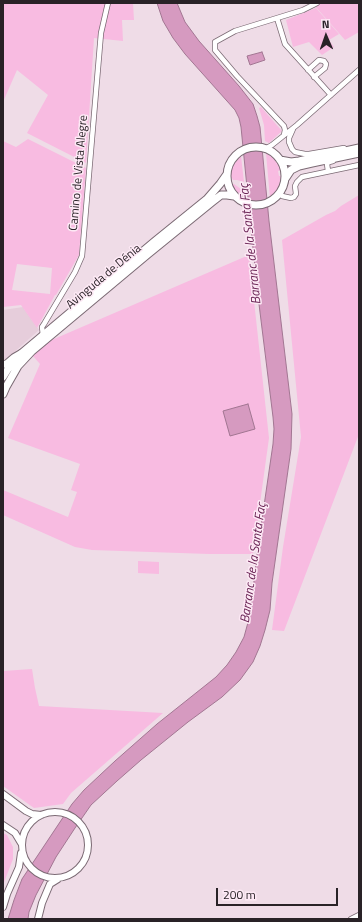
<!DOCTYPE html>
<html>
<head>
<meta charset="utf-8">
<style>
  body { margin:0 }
  #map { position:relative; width:362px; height:922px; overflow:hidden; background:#efdce7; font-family:"Titillium Web",sans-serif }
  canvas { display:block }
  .frame { position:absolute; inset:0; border:4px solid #292227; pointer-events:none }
  .north { position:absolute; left:306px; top:16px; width:40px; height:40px; -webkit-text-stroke:3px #fde9f5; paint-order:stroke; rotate:358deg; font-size:11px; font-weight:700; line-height:16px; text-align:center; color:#292227 }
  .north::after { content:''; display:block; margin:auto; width:14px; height:18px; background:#292227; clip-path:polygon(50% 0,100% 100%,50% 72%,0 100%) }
  .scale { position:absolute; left:216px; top:888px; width:122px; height:18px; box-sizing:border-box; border:2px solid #292227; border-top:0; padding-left:5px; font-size:12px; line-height:14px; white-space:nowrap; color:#292227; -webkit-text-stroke:3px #fde9f5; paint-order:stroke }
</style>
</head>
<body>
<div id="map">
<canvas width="362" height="922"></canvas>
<div class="frame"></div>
<div class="north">N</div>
<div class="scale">200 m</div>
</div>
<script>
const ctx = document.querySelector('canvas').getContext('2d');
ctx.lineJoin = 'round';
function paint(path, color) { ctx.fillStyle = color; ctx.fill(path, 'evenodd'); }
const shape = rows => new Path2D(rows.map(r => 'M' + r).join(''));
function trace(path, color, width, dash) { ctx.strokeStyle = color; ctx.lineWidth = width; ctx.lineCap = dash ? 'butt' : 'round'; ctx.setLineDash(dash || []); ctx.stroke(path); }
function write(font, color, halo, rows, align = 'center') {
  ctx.font = font + ' "Titillium Web",sans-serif'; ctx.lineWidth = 3; ctx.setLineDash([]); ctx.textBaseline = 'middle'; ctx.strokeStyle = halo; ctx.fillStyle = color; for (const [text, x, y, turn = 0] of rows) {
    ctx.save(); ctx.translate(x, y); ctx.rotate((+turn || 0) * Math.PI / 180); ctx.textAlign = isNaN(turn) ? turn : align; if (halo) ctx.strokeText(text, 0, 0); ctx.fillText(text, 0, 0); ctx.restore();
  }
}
const built = shape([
  [23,307,39,330,3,362,3,310]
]);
const green = shape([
  [3,3,133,3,134,20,122,20,123,41,94,38,86,163,27,133,48,95,17,70,3,102],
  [317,3,357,3,359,6,359,32,345,40,314,5],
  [316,8,339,34,329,40,334,47,322,55,309,42,293,47,286,20],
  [261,107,282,131,269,143,265,141,264,125,259,108],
  [28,139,86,168,79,255,56,295,55,295,37,328,21,305,3,307,3,141,16,147],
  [17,264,52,268,50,294,12,290],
  [266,153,272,157,277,163,281,170,278,171,279,176,281,176,279,188,275,194,270,198],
  [241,156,244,182,237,180,233,180,232,178,230,178,231,171,234,164],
  [234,184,245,192,246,201,241,198,236,194,231,185],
  [359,195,359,434,284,631,272,630,283,547,301,437,282,240,326,215,335,211,341,206],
  [249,255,269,438,253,554,209,554,92,550,75,547,3,515,3,490,68,517,77,492,71,490,80,464,8,438,40,364,33,356,47,342],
  [138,561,159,562,159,574,138,573],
  [32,669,35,688,39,706,163,713,71,793,63,804,34,808,3,786,3,671],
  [3,833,7,835,13,847,13,859,3,885]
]);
const water = shape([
  [157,3,177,3,185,22,199,41,239,86,253,104,257,116,260,127,269,221,292,414,291,449,272,583,270,610,265,630,260,646,253,662,240,680,222,697,188,722,141,760,117,781,91,805,75,828,56,857,36,895,29,912,28,919,8,919,14,900,22,879,72,804,84,790,115,761,157,724,216,677,227,665,236,652,244,637,250,615,258,547,273,444,274,429,273,417,257,288,241,127,239,118,235,110,185,54,173,38,163,21,157,3],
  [262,52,265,60,250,65,247,56,262,52],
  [248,404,255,429,230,436,223,411,248,404]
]);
const minor = shape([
  [277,18,285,44,331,95],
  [308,70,319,60,324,61,326,64,325,68,314,77],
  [293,129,289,138,289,142,292,149,295,152,305,154,309,154,344,148],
  [284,135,285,130,284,126,237,76,215,50,215,42,235,31,303,10,317,3],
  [265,149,272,145,297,125,359,70],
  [328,171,327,164,329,162,333,161],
  [280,194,282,196,291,198,294,197,296,194,295,186,297,182,302,177,359,165],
  [43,335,42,327,44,324,75,272,82,256,101,33,107,7,108,3],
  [351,919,359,915]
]);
const secondary = shape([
  [3,365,7,363,14,357,21,353],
  [3,794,26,811,32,814,41,815],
  '22 845a33 33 0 1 1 66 0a33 33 0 1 1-66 0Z',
  [3,825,15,833,21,843],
  [3,907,7,894,19,867,21,853],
  [38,919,42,903,50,884,58,879]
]);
const primary = shape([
  '227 176a29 29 0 1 1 58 0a29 29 0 1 1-58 0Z',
  [280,160,291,162,299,161,359,148],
  [285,179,291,170,299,166,312,163,359,153],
  [3,377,8,369,22,353,154,242,207,199,220,184,227,174],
  [3,394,6,387,18,366,32,351,148,254,212,202,221,195,227,195,234,196]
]);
const streetNames = [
  ["Camino de Vista Alegre",79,173,-85],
  ["Avinguda de Dénia",104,277,-40]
];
const waterNames = [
  ["Barranc de la Santa Faç",251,244,-96],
  ["Barranc de la Santa Faç",254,563,-82]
];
paint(built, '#e6cddb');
paint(green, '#f8bbe1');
paint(water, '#d69ac0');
trace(water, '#a27692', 1);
trace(minor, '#7b6a74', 6);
trace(secondary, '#7b6a74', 8);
trace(primary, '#7b6a74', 9);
trace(minor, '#fff', 4.5);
trace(secondary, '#fff', 6);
trace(primary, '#fff', 7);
write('12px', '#292227', '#fde9f5', streetNames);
write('italic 13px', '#6b2556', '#fde9f5', waterNames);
</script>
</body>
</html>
